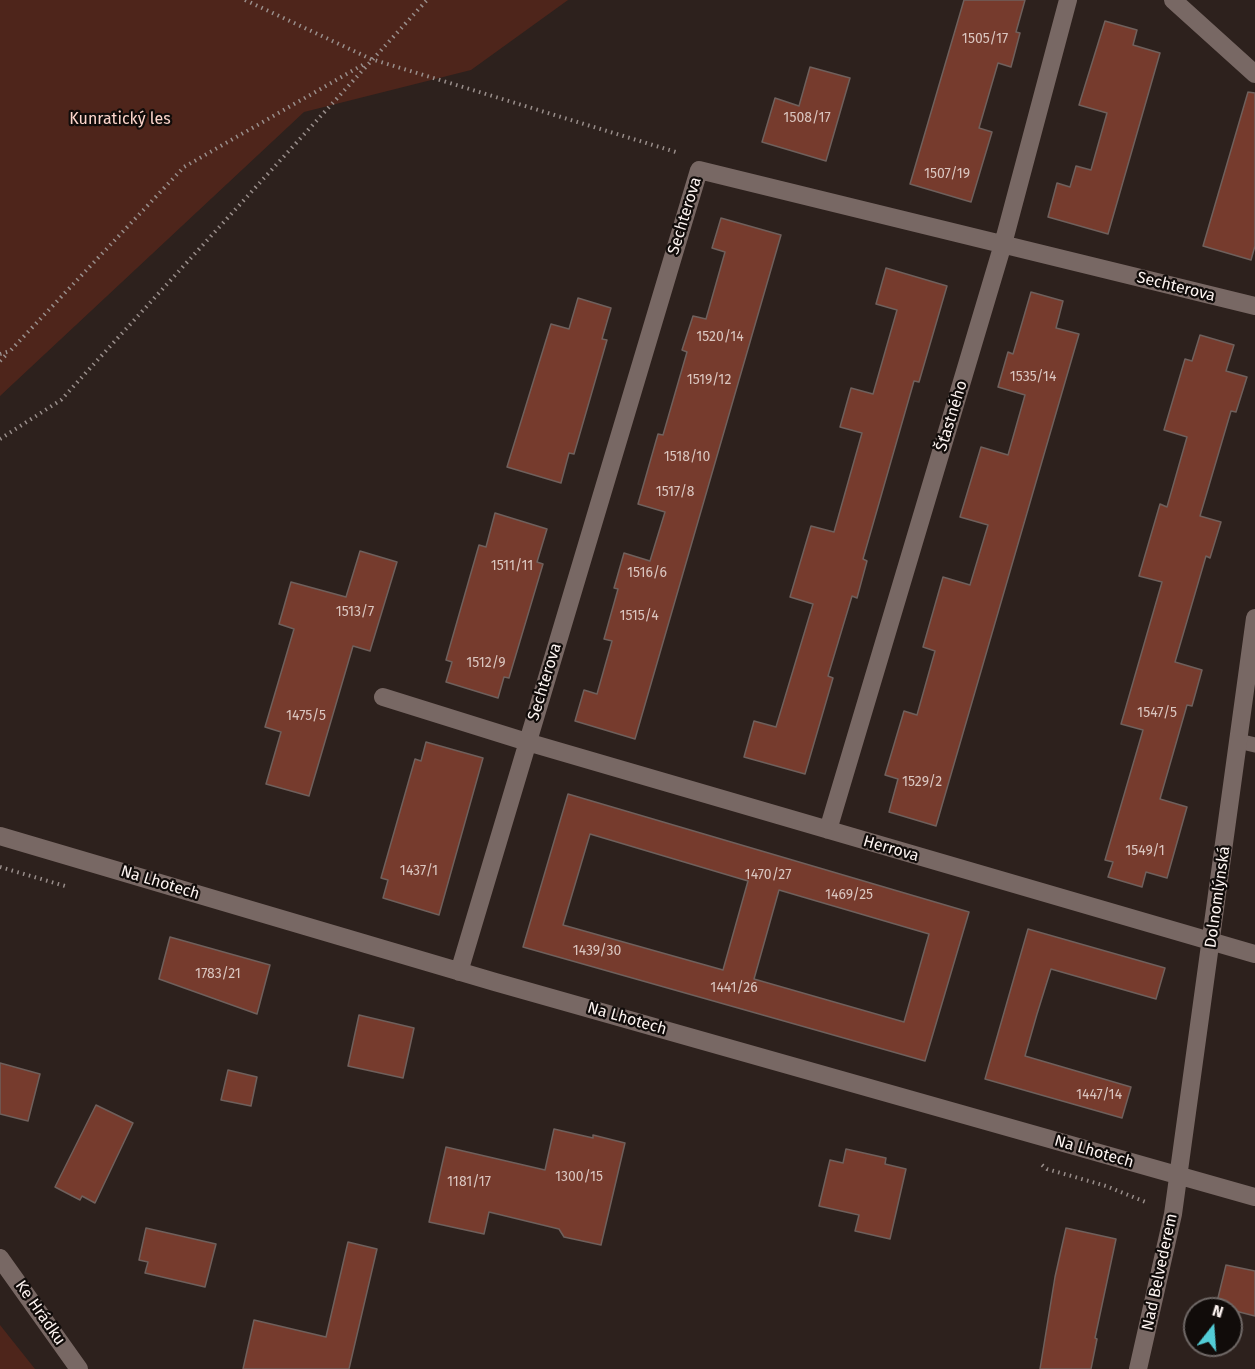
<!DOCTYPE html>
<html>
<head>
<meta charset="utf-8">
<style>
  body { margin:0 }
  #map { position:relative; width:1255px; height:1369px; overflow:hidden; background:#2d211d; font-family:"Fira Sans",sans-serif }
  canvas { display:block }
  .north { position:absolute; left:1183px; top:1297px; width:60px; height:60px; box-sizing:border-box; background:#110c0a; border:2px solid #6f6866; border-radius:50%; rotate:17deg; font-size:16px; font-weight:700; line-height:24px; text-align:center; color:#fcf3f0 }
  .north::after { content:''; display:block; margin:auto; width:21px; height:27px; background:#52ccd6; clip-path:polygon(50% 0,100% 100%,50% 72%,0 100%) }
</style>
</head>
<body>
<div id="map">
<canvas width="1255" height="1369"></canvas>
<div class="north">N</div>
</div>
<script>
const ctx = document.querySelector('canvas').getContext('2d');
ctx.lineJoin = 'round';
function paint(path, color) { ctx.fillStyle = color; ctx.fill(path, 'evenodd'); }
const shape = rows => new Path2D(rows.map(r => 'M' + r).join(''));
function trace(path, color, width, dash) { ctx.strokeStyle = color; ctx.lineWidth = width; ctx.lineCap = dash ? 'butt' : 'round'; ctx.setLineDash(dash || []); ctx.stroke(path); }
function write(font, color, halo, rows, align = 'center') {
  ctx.font = font + ' "Fira Sans",sans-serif'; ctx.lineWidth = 4.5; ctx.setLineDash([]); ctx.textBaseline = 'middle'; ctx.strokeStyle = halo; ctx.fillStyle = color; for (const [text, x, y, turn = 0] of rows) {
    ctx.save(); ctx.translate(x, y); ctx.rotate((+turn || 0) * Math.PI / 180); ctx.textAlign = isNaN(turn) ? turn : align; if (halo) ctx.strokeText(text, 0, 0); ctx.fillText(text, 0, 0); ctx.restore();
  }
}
const green = shape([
  [0,0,568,0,471,70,304,112,0,396],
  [0,1325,35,1369,0,1369]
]);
const building = shape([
  [964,0,1025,0,1016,32,1020,33,1011,67,998,63,979,128,992,132,971,202,910,184,964,0],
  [1105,21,1137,30,1133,45,1160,53,1108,234,1048,217,1057,183,1070,187,1076,166,1091,170,1107,113,1079,105,1105,21],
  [810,67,850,78,826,161,762,142,775,98,799,106,810,67],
  [1248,92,1255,93,1255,246,1251,260,1203,246,1248,92],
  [721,218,781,235,635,739,575,721,584,690,597,694,612,641,604,639,618,589,614,588,624,553,650,561,665,512,638,504,658,434,663,435,687,352,682,350,693,316,706,319,725,252,712,248,721,218],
  [886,268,947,286,919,382,914,381,863,559,867,561,857,598,852,596,828,676,833,678,805,774,744,757,754,721,776,727,813,604,790,597,811,526,834,532,862,433,840,427,851,388,873,394,897,310,876,304,886,268],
  [1031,292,1063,301,1056,328,1079,334,936,826,889,812,898,779,885,775,904,711,917,715,935,651,923,647,943,577,970,585,988,525,960,517,981,447,1008,455,1025,395,998,387,1008,352,1013,354,1031,292],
  [578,298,611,308,602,339,607,340,574,454,569,453,561,483,507,467,551,324,569,329,578,298],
  [1200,335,1234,345,1226,371,1247,377,1236,412,1231,411,1200,516,1221,522,1210,558,1206,556,1175,662,1202,670,1192,706,1187,705,1160,799,1187,807,1167,878,1146,872,1142,887,1108,877,1113,862,1105,860,1143,730,1121,724,1162,582,1139,576,1160,504,1167,507,1187,437,1164,430,1185,359,1192,361,1200,335],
  [495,513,547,529,537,562,543,564,509,678,504,677,498,698,446,682,452,662,446,660,479,545,486,547,495,513],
  [360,551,397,562,370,651,353,646,309,796,266,784,281,732,265,727,294,629,279,624,291,582,346,597,360,551],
  [426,742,483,758,439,915,383,898,388,880,381,878,415,759,421,761,426,742],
  [568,794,969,912,925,1061,523,947,568,794],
  [590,834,748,881,723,970,563,925,590,834],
  [779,890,929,934,904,1022,754,979,779,890],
  [1028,929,1165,968,1156,999,1051,969,1037,1014,1025,1056,1131,1087,1122,1118,985,1079,1028,929],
  [170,937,270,965,257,1014,159,979,170,937],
  [359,1015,414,1028,403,1078,348,1066,359,1015],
  [0,1063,40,1074,28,1121,0,1114,0,1063],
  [228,1070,257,1077,251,1106,221,1100,228,1070],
  [96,1105,133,1123,95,1203,82,1196,80,1200,55,1187,96,1105],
  [554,1129,593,1138,593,1135,625,1143,601,1245,564,1237,559,1229,489,1212,484,1234,429,1222,446,1147,545,1170,554,1129],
  [846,1149,886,1158,885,1164,906,1169,890,1239,855,1231,859,1215,819,1206,830,1160,843,1163,846,1149],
  [146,1228,216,1244,205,1287,145,1273,148,1262,139,1260,146,1228],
  [1066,1228,1116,1239,1095,1338,1097,1339,1091,1369,1040,1369,1055,1277,1066,1228],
  [348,1242,377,1249,349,1369,243,1369,254,1320,326,1337,348,1242],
  [1226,1265,1255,1271,1255,1316,1216,1306,1226,1265]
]);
const path = shape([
  [245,0,371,59,679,153],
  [0,354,10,351,184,167,366,63],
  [0,361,8,353],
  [0,439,61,400,427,0],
  [0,867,65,886],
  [1042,1165,1047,1169,1106,1186,1148,1203]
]);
const service = shape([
  [1238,741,1255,745]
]);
const minor = shape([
  [1173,0,1255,74],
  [383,697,527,742,1255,954],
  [828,830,1003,244,1068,0],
  [0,836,495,982,1255,1197],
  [459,972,699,170,1255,306],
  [0,1258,79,1369],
  [1138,1369,1173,1214,1255,618]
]);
const numberNames = [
  ["1505/17",985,39],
  ["1508/17",807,118],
  ["1507/19",947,174],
  ["1520/14",720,337],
  ["1535/14",1033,377],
  ["1519/12",709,380],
  ["1518/10",687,457],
  ["1517/8",675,492],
  ["1511/11",512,566],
  ["1516/6",647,573],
  ["1513/7",355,612],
  ["1515/4",639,616],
  ["1512/9",486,663],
  ["1547/5",1157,713],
  ["1475/5",306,716],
  ["1529/2",922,782],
  ["1549/1",1145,851],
  ["1437/1",419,871],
  ["1470/27",768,875],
  ["1469/25",849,895],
  ["1439/30",597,951],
  ["1783/21",218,974],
  ["1441/26",734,988],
  ["1447/14",1099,1095],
  ["1300/15",579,1177],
  ["1181/17",469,1182]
];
const parkNames = [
  ["Kunratický les",120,120]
];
const streetNames = [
  ["Sechterova",685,216,-73],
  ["Sechterova",1176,287,14],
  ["Šťastného",952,416,-73],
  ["Sechterova",545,682,-73],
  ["Herrova",891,849,16],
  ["Na Lhotech",160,883,17],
  ["Dolnomlýnská",1218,897,-82],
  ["Na Lhotech",627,1019,16],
  ["Na Lhotech",1094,1152,16],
  ["Nad Belvederem",1160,1272,-78],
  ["Ke Hrádku",40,1313,55]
];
paint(green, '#4e251b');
paint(building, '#763b2d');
trace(building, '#6f605c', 1.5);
trace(path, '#998e8b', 4, [1.5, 4.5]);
trace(service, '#786864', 15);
trace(minor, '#786864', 18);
write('14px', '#dac5bf', null, numberNames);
write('16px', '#fcd5cb', '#110c0a', parkNames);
write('16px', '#fcf3f0', '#110c0a', streetNames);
</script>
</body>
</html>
